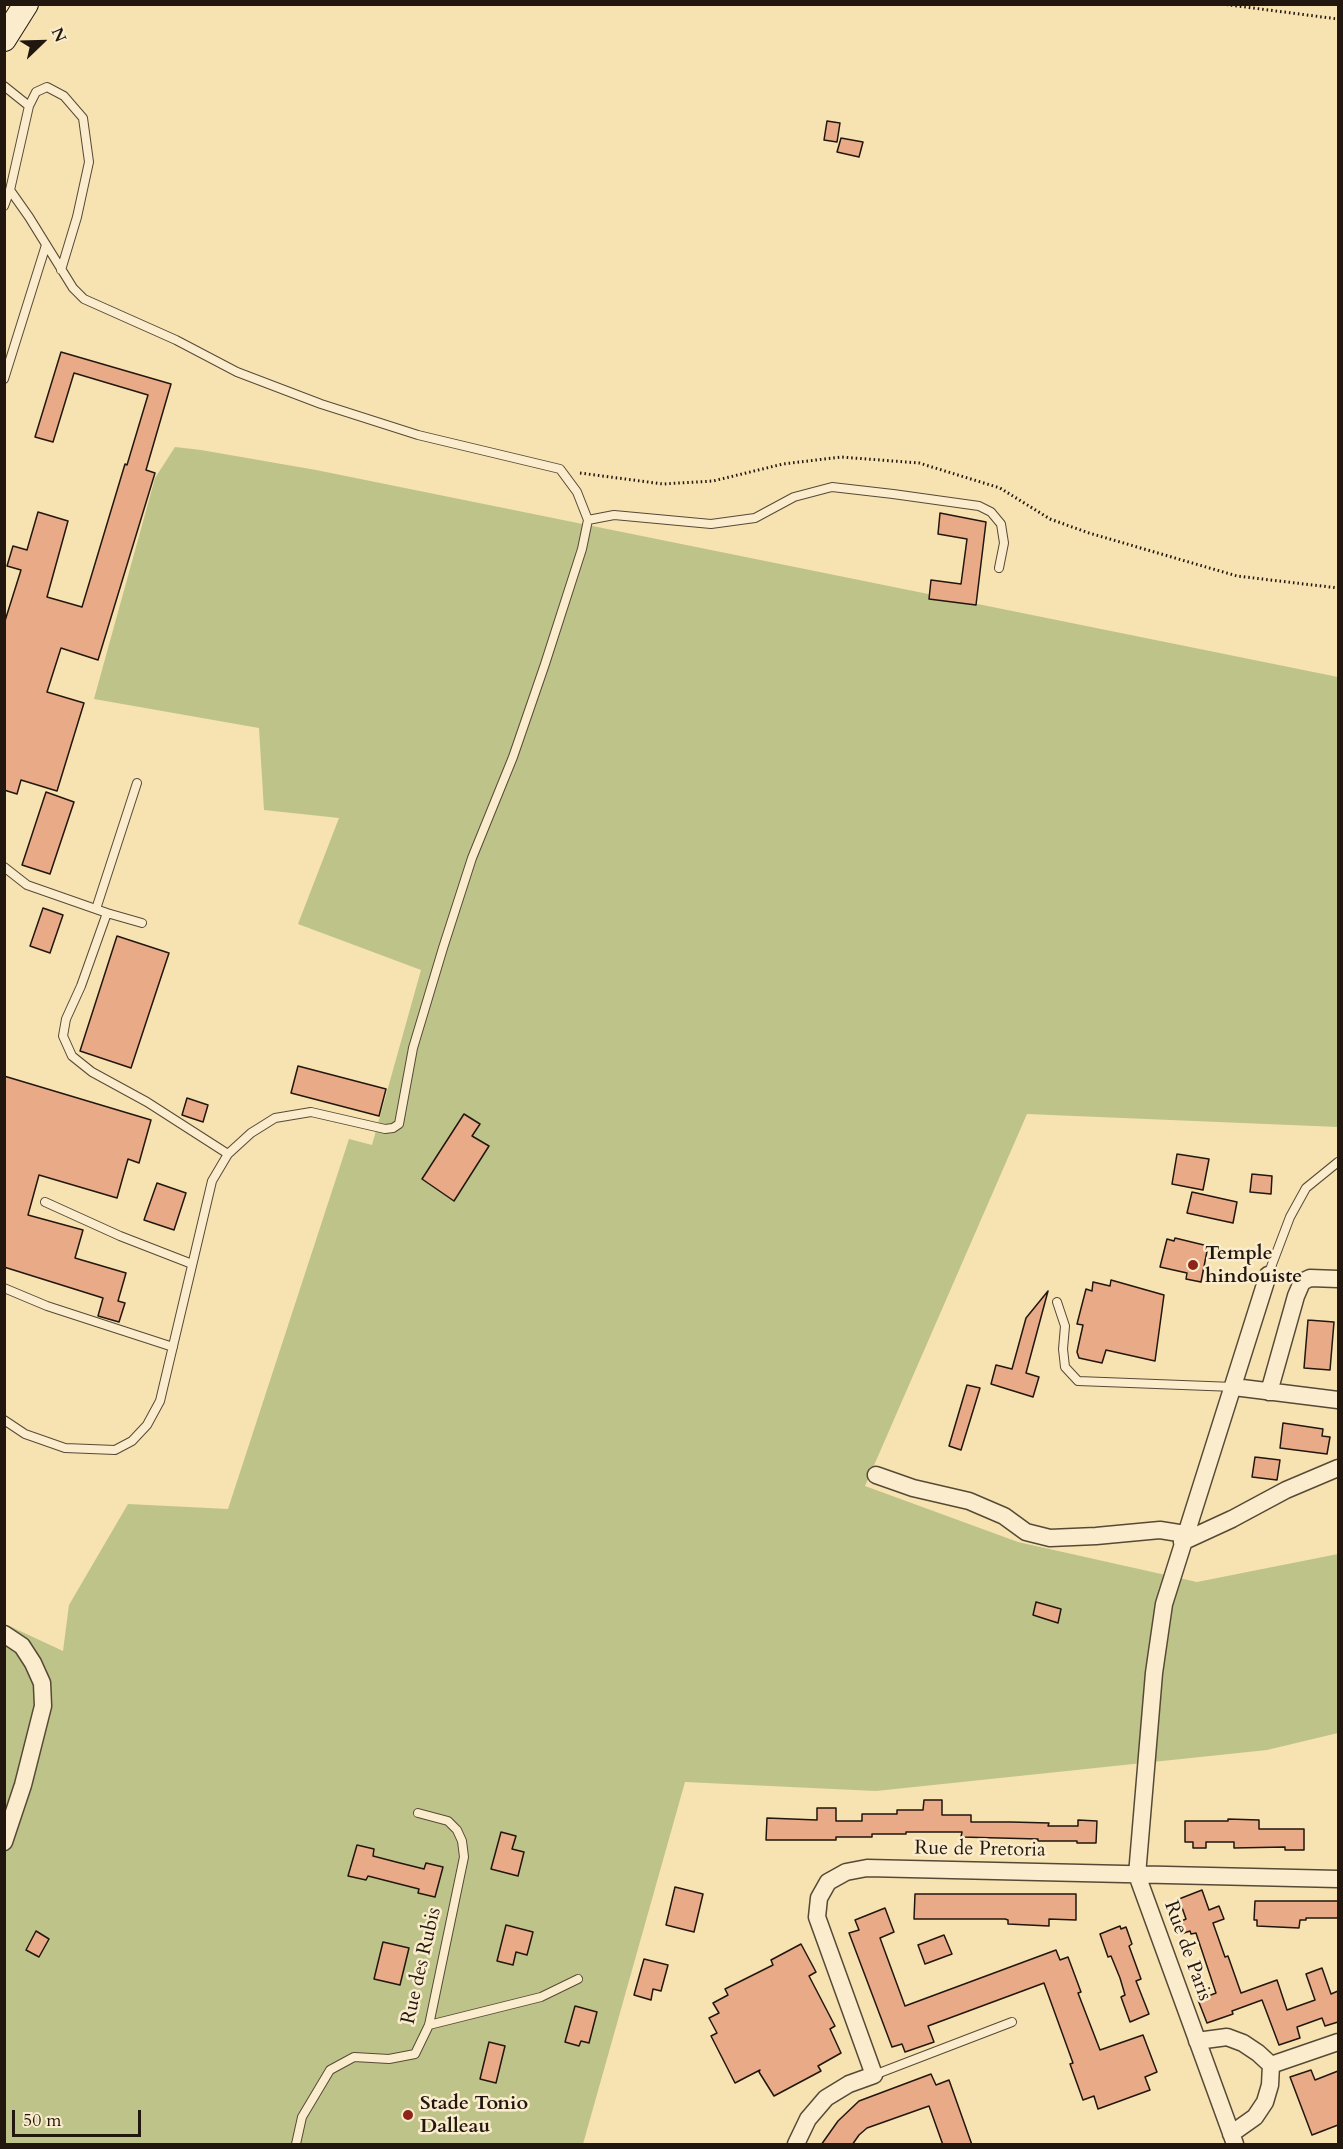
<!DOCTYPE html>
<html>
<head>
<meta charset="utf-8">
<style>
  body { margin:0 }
  #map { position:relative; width:1343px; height:2149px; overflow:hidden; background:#f7e2b1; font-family:Cardo,serif }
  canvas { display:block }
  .frame { position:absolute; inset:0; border:6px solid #21170e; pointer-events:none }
  .north { position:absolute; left:12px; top:12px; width:60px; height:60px; -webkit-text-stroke:4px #faeccc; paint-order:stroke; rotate:67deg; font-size:16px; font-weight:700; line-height:24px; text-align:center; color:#21170e }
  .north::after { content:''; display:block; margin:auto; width:21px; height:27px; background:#21170e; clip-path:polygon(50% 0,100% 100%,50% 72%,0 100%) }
  .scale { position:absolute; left:12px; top:2110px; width:129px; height:27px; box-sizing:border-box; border:3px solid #21170e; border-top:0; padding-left:8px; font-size:18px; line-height:21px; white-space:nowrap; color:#21170e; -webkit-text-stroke:4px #faeccc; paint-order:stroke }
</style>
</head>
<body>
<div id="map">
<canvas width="1343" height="2149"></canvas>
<div class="frame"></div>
<div class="north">N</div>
<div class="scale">50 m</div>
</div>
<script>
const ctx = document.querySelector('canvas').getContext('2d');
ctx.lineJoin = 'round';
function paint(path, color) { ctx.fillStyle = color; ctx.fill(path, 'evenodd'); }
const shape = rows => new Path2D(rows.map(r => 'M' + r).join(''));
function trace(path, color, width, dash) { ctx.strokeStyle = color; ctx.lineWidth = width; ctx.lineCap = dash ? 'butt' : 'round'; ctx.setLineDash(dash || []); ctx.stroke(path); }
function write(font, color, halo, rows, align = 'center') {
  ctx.font = font + ' Cardo,serif'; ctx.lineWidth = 5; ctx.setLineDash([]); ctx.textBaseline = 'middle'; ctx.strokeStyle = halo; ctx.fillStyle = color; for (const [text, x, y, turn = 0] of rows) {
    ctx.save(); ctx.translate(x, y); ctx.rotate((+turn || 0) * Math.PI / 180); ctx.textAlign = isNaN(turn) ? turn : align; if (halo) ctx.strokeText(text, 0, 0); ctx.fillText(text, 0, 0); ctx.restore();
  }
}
const green = shape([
  [175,447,201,450,316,470,1338,677,1338,1127,1027,1114,865,1486,1018,1542,1197,1582,1338,1554,1338,1733,1267,1750,876,1791,685,1782,583,2144,5,2144,5,1624,63,1651,69,1605,128,1504,228,1509,349,1139,372,1145,421,970,298,924,339,818,264,810,259,728,94,699,155,478]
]);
const building = shape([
  [827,121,840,123,837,142,824,140,827,121],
  [841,138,863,142,859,157,837,152,841,138],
  [61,352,171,384,146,470,155,473,98,660,61,648,47,692,84,703,57,791,21,780,17,794,4,790,4,624,21,570,7,566,13,546,27,550,38,512,68,521,47,597,82,607,125,464,127,465,148,395,74,373,53,442,35,437,61,352],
  [940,513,986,522,976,605,929,599,931,580,961,584,967,539,938,534,940,513],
  [46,792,74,802,50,874,22,865,46,792],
  [43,908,63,915,50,953,30,946,43,908],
  [117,936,169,953,131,1068,80,1051,117,936],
  [298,1066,386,1089,379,1116,291,1093,298,1066],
  [4,1076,151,1120,139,1163,128,1159,117,1198,39,1175,28,1215,83,1230,75,1258,126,1273,118,1301,125,1303,119,1322,98,1316,103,1298,4,1267,4,1076],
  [187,1098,208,1105,203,1122,182,1115,187,1098],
  [464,1114,480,1124,472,1136,489,1146,454,1201,422,1179,464,1114],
  [1177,1154,1209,1159,1203,1190,1172,1184,1177,1154],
  [1252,1174,1272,1176,1271,1194,1250,1192,1252,1174],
  [157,1183,186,1193,174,1230,144,1220,157,1183],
  [1192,1192,1237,1202,1233,1223,1187,1213,1192,1192],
  [1175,1238,1208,1246,1201,1282,1186,1279,1187,1273,1160,1267,1167,1239,1174,1241,1175,1238],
  [1111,1280,1164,1295,1155,1361,1106,1350,1102,1363,1079,1358,1077,1352,1083,1325,1077,1324,1086,1289,1092,1291,1093,1282,1110,1286,1111,1280],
  [1048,1291,1026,1373,1039,1377,1033,1397,991,1384,996,1365,1012,1369,1026,1318,1048,1291],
  [1308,1320,1334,1322,1330,1370,1304,1368,1308,1320],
  [967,1385,980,1388,961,1450,949,1446,967,1385],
  [1283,1423,1323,1429,1322,1436,1330,1437,1327,1454,1280,1448,1283,1423],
  [1255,1457,1280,1460,1277,1480,1252,1477,1255,1457],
  [1036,1602,1061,1609,1058,1623,1033,1615,1036,1602],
  [924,1800,942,1800,942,1815,971,1815,971,1822,1011,1822,1049,1823,1048,1826,1078,1826,1078,1820,1097,1821,1096,1843,1077,1843,1077,1841,1038,1841,1038,1839,961,1837,962,1832,906,1832,906,1834,872,1834,872,1837,836,1837,836,1840,766,1840,767,1818,817,1820,817,1808,836,1808,836,1821,862,1821,862,1814,897,1814,897,1810,923,1810,924,1800],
  [1228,1819,1259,1820,1259,1829,1304,1829,1304,1850,1285,1850,1285,1847,1234,1848,1234,1842,1206,1842,1206,1848,1193,1848,1193,1842,1185,1842,1185,1821,1228,1821,1228,1819],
  [501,1832,516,1836,512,1849,524,1852,518,1876,491,1869,501,1832],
  [357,1845,374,1849,373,1856,400,1863,424,1869,426,1863,443,1867,435,1897,418,1893,419,1889,368,1876,366,1880,348,1876,357,1845],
  [675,1887,703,1894,694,1932,666,1925,675,1887],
  [1202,1890,1209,1910,1219,1906,1224,1919,1213,1923,1225,1957,1228,1956,1241,1993,1277,1980,1287,2010,1315,2000,1306,1974,1322,1968,1331,1994,1338,1991,1338,2022,1325,2026,1322,2018,1297,2027,1300,2038,1279,2045,1262,2000,1232,2011,1233,2014,1207,2023,1198,2000,1216,1993,1196,1933,1191,1934,1190,1931,1181,1934,1177,1923,1186,1919,1179,1899,1202,1890],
  [915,1894,1076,1894,1076,1920,1049,1919,1049,1926,1008,1924,1008,1920,1005,1919,914,1919,915,1894],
  [1255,1901,1338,1901,1338,1918,1306,1918,1306,1920,1300,1920,1299,1928,1257,1926,1257,1920,1254,1920,1255,1901],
  [885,1908,894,1932,880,1938,905,2006,1056,1950,1060,1960,1068,1957,1081,1992,1078,1993,1100,2050,1143,2035,1157,2072,1145,2077,1150,2090,1098,2109,1094,2096,1083,2100,1070,2064,1073,2063,1044,1983,928,2026,934,2042,905,2052,902,2044,892,2047,849,1933,859,1930,855,1920,885,1908],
  [506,1925,533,1932,527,1955,516,1952,513,1965,497,1961,506,1925],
  [1120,1926,1121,1929,1126,1927,1132,1944,1129,1946,1141,1979,1136,1981,1149,2014,1130,2022,1121,1997,1125,1995,1120,1978,1111,1956,1108,1957,1100,1934,1120,1926],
  [36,1931,49,1939,39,1957,26,1950,36,1931],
  [944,1935,952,1954,925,1964,918,1945,944,1935],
  [383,1942,409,1948,400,1985,374,1979,383,1942],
  [801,1944,816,1972,809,1976,835,2026,830,2029,841,2053,818,2066,821,2071,774,2096,759,2072,760,2070,735,2083,711,2036,717,2033,709,2018,719,2013,713,2003,728,1995,725,1989,773,1965,771,1960,801,1944],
  [644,1959,668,1965,661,1991,653,1989,651,2000,634,1995,644,1959],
  [575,2006,597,2012,589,2043,581,2041,579,2046,565,2042,575,2006],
  [489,2042,505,2046,496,2083,480,2079,489,2042],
  [1311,2070,1315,2080,1338,2071,1338,2125,1312,2135,1290,2077,1311,2070],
  [931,2074,936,2085,949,2080,972,2145,943,2145,929,2106,867,2128,859,2135,852,2145,821,2145,838,2121,859,2101,931,2074]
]);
const path = shape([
  [1222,4,1338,19],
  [580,473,663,484,713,481,783,464,841,457,919,463,1000,488,1050,519,1089,533,1237,576,1338,588]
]);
const service = shape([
  [4,86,29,106,10,190,4,206],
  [29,106,36,92,47,87,64,96,83,118,89,162,77,217,61,270],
  [4,379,46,245],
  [588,520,614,515,711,524,755,518,794,497,832,487,893,494,979,506,991,512,1001,524,1004,543,999,568],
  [4,867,27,885,107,913,142,923],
  [96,909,137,783],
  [107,913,81,986,66,1019,63,1036,72,1056,92,1072,147,1102,228,1154],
  [45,1202,120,1236,192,1264],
  [1268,1275,1290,1217,1306,1188,1338,1162],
  [4,1288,47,1306,173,1347],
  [1057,1302,1065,1326,1063,1349,1065,1367,1078,1381,1234,1387],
  [4,1420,25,1434,65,1448,115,1450,132,1441,147,1425,160,1401,212,1181,228,1154,251,1133,275,1118,311,1112,385,1129,393,1128,399,1124,413,1048,443,948,472,858,513,757,545,664,582,549,588,520,577,492,560,469,418,435,321,404,237,372,176,340,84,299,73,288,29,217,10,190],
  [429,2025,541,1997,578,1979],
  [874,2075,1012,2022],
  [296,2144,302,2117,330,2070,354,2057,389,2059,415,2054,429,2025,464,1857,462,1841,457,1830,448,1821,418,1813]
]);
const minor = shape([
  [1234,1387,1338,1400],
  [1269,1392,1296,1296,1302,1282,1310,1278,1338,1279],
  [876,1475,913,1488,969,1501,1004,1516,1026,1532,1050,1538,1096,1536,1160,1530,1185,1534],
  [1182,1542,1232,1519,1286,1490,1338,1468],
  [4,1634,22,1646,33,1663,42,1683,43,1706,23,1785,4,1842],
  [1197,2041,1227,2037,1243,2043,1258,2053,1271,2065,1270,2085,1265,2102,1255,2117,1231,2134],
  [1271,2065,1338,2042],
  [796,2144,808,2119,826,2098,849,2084,874,2075,817,1917,819,1898,828,1882,846,1872,867,1868,1338,1879],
  [1235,2144,1137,1875,1154,1673,1164,1604,1268,1275]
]);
const secondary = shape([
  [4,39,26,4]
]);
const markers = [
  [1193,1265,6,"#8f2418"],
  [408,2115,6,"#8f2418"]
];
const poiNames = [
  ["Temple",1205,1254],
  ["hindouiste",1205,1277],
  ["Stade Tonio",420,2104],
  ["Dalleau",420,2127]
];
const streetNames = [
  ["Rue de Pretoria",980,1850,1],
  ["Rue de Paris",1187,1951,70],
  ["Rue des Rubis",422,1966,-77]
];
paint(green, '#bec38a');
paint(building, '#e9aa88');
trace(building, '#21170e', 1.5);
trace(service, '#564a37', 10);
trace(minor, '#564a37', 19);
trace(secondary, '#21170e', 26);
trace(path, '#21170e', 3, [1.5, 3]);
trace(service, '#faeccc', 8);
trace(minor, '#faeccc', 16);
trace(secondary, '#faeccc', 24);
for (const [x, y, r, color] of markers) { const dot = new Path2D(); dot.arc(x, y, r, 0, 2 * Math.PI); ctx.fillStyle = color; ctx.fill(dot); trace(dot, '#faeccc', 2); }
write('bold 20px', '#21170e', '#faeccc', poiNames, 'left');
write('20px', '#21170e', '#faeccc', streetNames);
</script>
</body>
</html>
